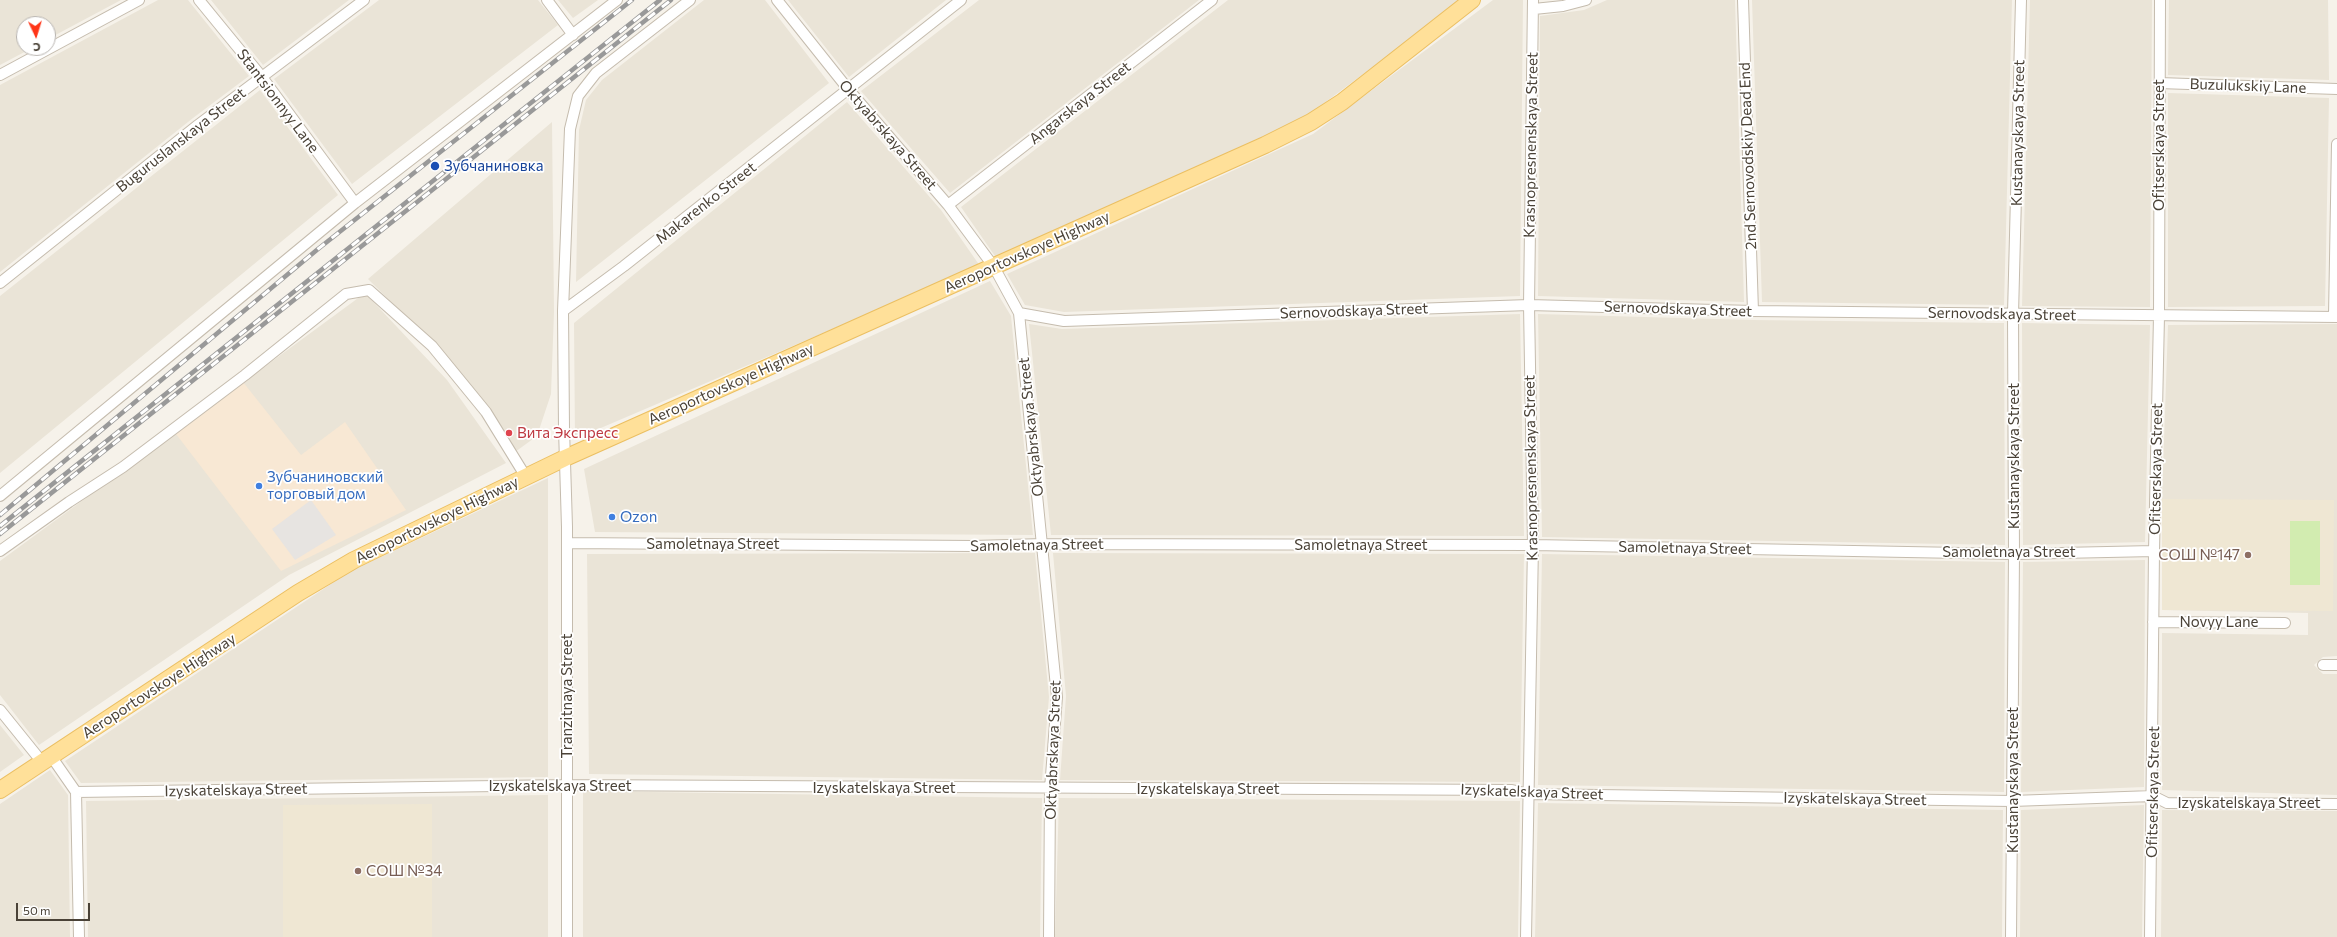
<!DOCTYPE html>
<html>
<head>
<meta charset="utf-8">
<style>
  body { margin:0 }
  #map { position:relative; width:2337px; height:937px; overflow:hidden; background:#f6f2ea; font-family:Commissioner,sans-serif }
  canvas { display:block }
  .north { position:absolute; left:16px; top:16px; width:40px; height:40px; box-sizing:border-box; background:#fff; border:1px solid #b7b3af; border-radius:50%; rotate:176deg; font-size:11px; font-weight:700; line-height:16px; text-align:center; color:#4a4237 }
  .north::after { content:''; display:block; margin:auto; width:14px; height:18px; background:#ff3517; clip-path:polygon(50% 0,100% 100%,50% 72%,0 100%) }
  .scale { position:absolute; left:16px; top:903px; width:74px; height:18px; box-sizing:border-box; border:2px solid #4a4237; border-top:0; padding-left:5px; font-size:12px; line-height:14px; white-space:nowrap; color:#4a4237; -webkit-text-stroke:3px #fff; paint-order:stroke }
</style>
</head>
<body>
<div id="map">
<canvas width="2337" height="937"></canvas>
<div class="north">С</div>
<div class="scale">50 m</div>
</div>
<script>
const ctx = document.querySelector('canvas').getContext('2d');
ctx.lineJoin = 'round';
function paint(path, color) { ctx.fillStyle = color; ctx.fill(path, 'evenodd'); }
const shape = rows => new Path2D(rows.map(r => 'M' + r).join(''));
function trace(path, color, width, dash) { ctx.strokeStyle = color; ctx.lineWidth = width; ctx.lineCap = dash ? 'butt' : 'round'; ctx.setLineDash(dash || []); ctx.stroke(path); }
function write(font, color, halo, rows, align = 'center') {
  ctx.font = font + ' Commissioner,sans-serif'; ctx.lineWidth = 3.5; ctx.setLineDash([]); ctx.textBaseline = 'middle'; ctx.strokeStyle = halo; ctx.fillStyle = color; for (const [text, x, y, turn = 0] of rows) {
    ctx.save(); ctx.translate(x, y); ctx.rotate((+turn || 0) * Math.PI / 180); ctx.textAlign = isNaN(turn) ? turn : align; if (halo) ctx.strokeText(text, 0, 0); ctx.fillText(text, 0, 0); ctx.restore();
  }
}
const residential = shape([
  [0,0,121,0,48,39,48,24,24,24,24,48,32,48,0,65],
  [158,0,188,0,249,76,193,118,0,272,0,85],
  [211,0,349,0,263,65],
  [379,0,538,0,558,25,352,184,274,79],
  [558,0,598,0,573,18],
  [704,0,765,0,829,83,576,282,579,130,586,100,602,80],
  [788,0,946,0,849,77],
  [979,0,1199,0,950,193,861,91],
  [1228,0,1463,0,1304,118,997,259,961,207],
  [1493,0,1523,0,1520,296,1064,312,1025,305,1007,274,1313,134],
  [1607,0,1735,0,1744,302,1538,296,1540,16,1584,10],
  [1752,0,2012,0,2004,305,1762,302],
  [2030,0,2152,0,2150,307,2022,306],
  [2169,0,2328,0,2329,80,2168,75],
  [260,90,338,195,0,473,0,296],
  [2168,93,2329,98,2325,306,2168,307],
  [847,102,941,210,980,266,575,439,574,323],
  [552,122,554,312,551,394,537,436,515,452,437,348,368,279],
  [990,281,1011,316,1033,535,595,532,584,469],
  [365,293,447,380,506,463,289,575,39,745,0,695,0,561],
  [1520,314,1524,536,1051,535,1029,324,1062,329],
  [1538,314,1753,320,2004,323,2005,545,1542,537],
  [2022,323,2150,325,2145,542,2023,545],
  [2337,324,2337,656,2323,657,2314,665,2323,674,2337,674,2337,795,2162,790,2162,633,2308,635,2308,613,2162,610,2162,499,2168,325],
  [548,478,548,777,81,783,65,761,349,572],
  [1035,553,1049,697,1042,780,589,774,587,554],
  [1053,553,1524,554,1520,782,1060,780,1066,696],
  [1542,554,2005,562,2004,792,1538,785],
  [2145,560,2144,787,2021,792,2023,562],
  [0,725,24,755,0,772],
  [50,770,68,795,70,937,0,937,0,804],
  [583,791,1042,798,1040,937,583,937],
  [548,795,548,937,88,937,86,801],
  [1059,798,1520,801,1518,937,1055,937],
  [1538,803,2003,810,2002,937,1535,937],
  [2144,805,2142,937,2020,937,2021,810],
  [2162,810,2337,811,2337,937,2161,937]
]);
const commercial = shape([
  [243,382,301,455,345,422,406,510,281,571,176,434]
]);
const education = shape([
  [2162,499,2334,500,2333,611,2162,610],
  [432,804,432,937,283,937,283,805]
]);
const green = shape([
  [2290,521,2320,521,2320,585,2290,585]
]);
const parking = shape([
  [311,500,336,535,295,560,272,529]
]);
const minor = shape([
  [199,0,262,77,355,203],
  [547,0,573,35],
  [777,0,848,89,948,205,994,267,1019,313,1057,697,1050,789,1049,937],
  [1743,0,1753,311],
  [1534,9,1563,6,1586,0],
  [0,75,139,0],
  [2159,83,2337,89],
  [948,205,1212,0],
  [0,283,198,125,364,0],
  [563,311,570,129,578,96,596,73,690,0],
  [1019,313,1064,321,1529,305,1753,311,2337,317],
  [2334,316,2337,144],
  [0,496,355,203,617,0],
  [567,543,973,546,1043,544,1533,545,2014,554,2154,551],
  [0,551,69,502,123,467,245,375,346,294,369,290,432,346,486,412,526,477],
  [2153,622,2285,623],
  [2323,665,2337,665],
  [0,710,42,762],
  [51,756,76,792,79,937],
  [76,792,567,785,1512,790,1529,794,2012,801,2153,796,2167,803,2337,804],
  [567,937,567,527,564,429,563,311,624,266,961,0],
  [1526,937,1533,545,1529,305,1533,0],
  [2011,937,2014,554,2013,314,2021,0],
  [2150,937,2154,551,2159,316,2160,0]
]);
const primary = shape([
  [0,790,298,593,354,560,565,458,1265,145,1311,122,1342,102,1472,0]
]);
const rail = shape([
  [0,515,318,249,632,0],
  [0,526,660,0],
  [0,534,671,0]
]);
const markers = [
  [435,166,5,"#1a4fb4"],
  [509,433,4,"#e0444e"],
  [259,486,4,"#3f7fe0"],
  [612,517,4,"#3f7fe0"],
  [2248,555,4,"#8d6e63"],
  [358,871,4,"#8d6e63"]
];
const streetNames = [
  ["Buzulukskiy Lane",2248,86,2],
  ["Stantsionnyy Lane",278,101,53],
  ["Angarskaya Street",1080,103,-38],
  ["Kustanayskaya Street",2018,133,-89],
  ["Oktyabrskaya Street",888,135,49],
  ["Buguruslanskaya Street",181,140,-38],
  ["Krasnopresnenskaya Street",1531,145,-89],
  ["Ofitserskaya Street",2159,145,-90],
  ["2nd Sernovodskiy Dead End",1748,156,-92],
  ["Makarenko Street",706,203,-38],
  ["Aeroportovskoye Highway",1027,252,-24],
  ["Sernovodskaya Street",1678,309,2],
  ["Sernovodskaya Street",1354,311,-2],
  ["Sernovodskaya Street",2002,314,1],
  ["Aeroportovskoye Highway",731,384,-24],
  ["Oktyabrskaya Street",1031,427,-96],
  ["Kustanayskaya Street",2014,456,-90],
  ["Krasnopresnenskaya Street",1531,468,-91],
  ["Ofitserskaya Street",2156,469,-89],
  ["Aeroportovskoye Highway",437,520,-26],
  ["Samoletnaya Street",713,544],
  ["Samoletnaya Street",1037,545,-1],
  ["Samoletnaya Street",1361,545],
  ["Samoletnaya Street",1685,548,1],
  ["Samoletnaya Street",2009,552],
  ["Novyy Lane",2219,622],
  ["Aeroportovskoye Highway",159,686,-33],
  ["Tranzitnaya Street",567,696,-90],
  ["Oktyabrskaya Street",1053,750,-88],
  ["Kustanayskaya Street",2013,780,-90],
  ["Izyskatelskaya Street",560,786],
  ["Izyskatelskaya Street",884,788],
  ["Izyskatelskaya Street",1208,789],
  ["Izyskatelskaya Street",236,790,-1],
  ["Izyskatelskaya Street",1532,792,2],
  ["Ofitserskaya Street",2153,792,-89],
  ["Izyskatelskaya Street",1855,799,1],
  ["Izyskatelskaya Street",2249,803]
];
const transitNames = [
  ["Зубчаниновка",444,166]
];
const healthNames = [
  ["Вита Экспресс",517,433]
];
const shopNames = [
  ["Зубчаниновский",267,477],
  ["торговый дом",267,494],
  ["Ozon",620,517]
];
const educationNames = [
  ["СОШ №147",2240,555],
  ["СОШ №34",366,871,"left"]
];
paint(residential, '#eae4d7');
paint(commercial, '#f8e8d4');
paint(education, '#efe7d3');
paint(green, '#d2ecb0');
paint(parking, '#e7e4e1');
trace(minor, '#c5bcae', 12);
trace(primary, '#ebbf62', 18);
trace(minor, '#fff', 10);
trace(primary, '#ffe099', 16);
trace(rail, '#999', 4.5);
trace(rail, '#fff', 3, [9]);
for (const [x, y, r, color] of markers) { const dot = new Path2D(); dot.arc(x, y, r, 0, 2 * Math.PI); ctx.fillStyle = color; ctx.fill(dot); trace(dot, '#fff', 1.5); }
write('15px', '#4a4237', '#fff', streetNames);
write('15px', '#164399', '#fff', transitNames, 'left');
write('15px', '#be3a42', '#fff', healthNames, 'left');
write('15px', '#366cbe', '#fff', shopNames, 'left');
write('15px', '#785e54', '#fff', educationNames, 'right');
</script>
</body>
</html>
